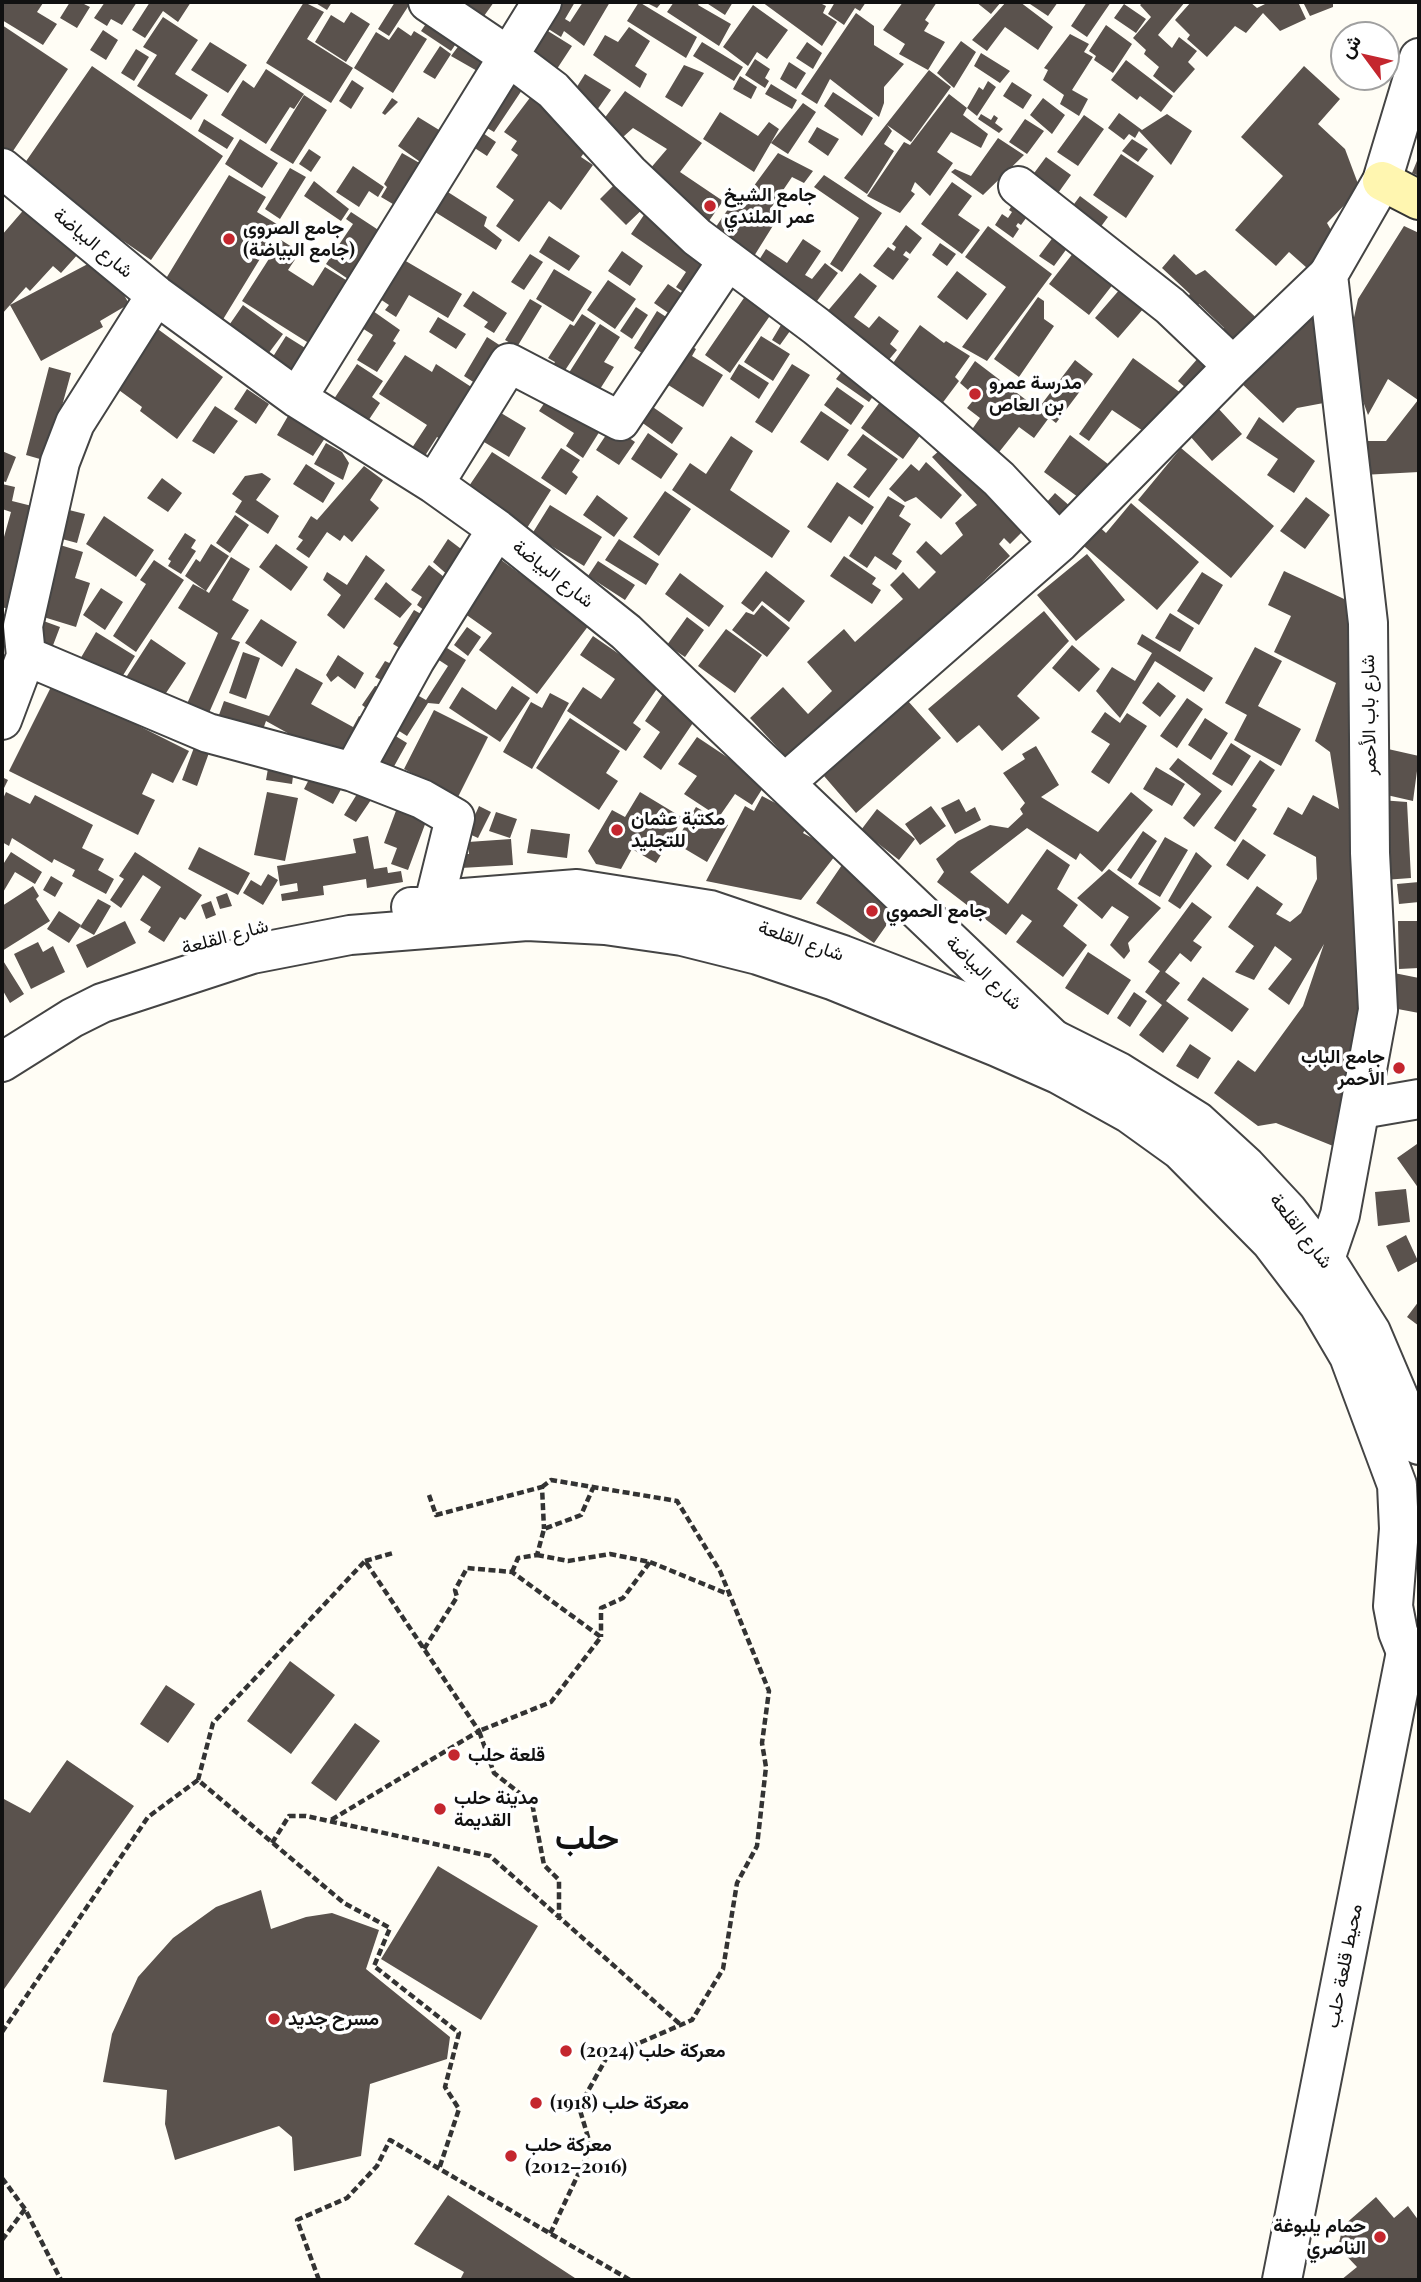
<!DOCTYPE html>
<html>
<head>
<meta charset="utf-8">
<style>
  body { margin:0 }
  #map { position:relative; width:1421px; height:2282px; overflow:hidden; background:#fffdf5; font-family:"Playfair Display",Vazirmatn,serif }
  canvas { display:block }
  .frame { position:absolute; inset:0; border:4px solid #111; pointer-events:none }
  .north { position:absolute; left:1330px; top:21px; width:70px; height:70px; box-sizing:border-box; background:#fff; border:2px solid #a0a0a0; border-radius:50%; rotate:303deg; font-size:19px; font-weight:700; line-height:28px; text-align:center; color:#111 }
  .north::after { content:''; display:block; margin:auto; width:24px; height:32px; background:#c4262e; clip-path:polygon(50% 0,100% 100%,50% 72%,0 100%) }
</style>
</head>
<body>
<div id="map">
<canvas width="1421" height="2282"></canvas>
<div class="frame"></div>
<div class="north">ش</div>
</div>
<script>
const ctx = document.querySelector('canvas').getContext('2d');
ctx.lineJoin = 'round';
function paint(path, color) { ctx.fillStyle = color; ctx.fill(path, 'evenodd'); }
const shape = rows => new Path2D(rows.map(r => 'M' + r).join(''));
function trace(path, color, width, dash) { ctx.strokeStyle = color; ctx.lineWidth = width; ctx.lineCap = dash ? 'butt' : 'round'; ctx.setLineDash(dash || []); ctx.stroke(path); }
function write(font, color, halo, rows, align = 'center') {
  ctx.font = font + ' "Playfair Display",Vazirmatn,serif'; ctx.lineWidth = 7; ctx.setLineDash([]); ctx.textBaseline = 'middle'; ctx.strokeStyle = halo; ctx.fillStyle = color; for (const [text, x, y, turn = 0] of rows) {
    ctx.save(); ctx.translate(x, y); ctx.rotate((+turn || 0) * Math.PI / 180); ctx.textAlign = isNaN(turn) ? turn : align; if (halo) ctx.strokeText(text, 0, 0); ctx.fillText(text, 0, 0); ctx.restore();
  }
}
const building = shape([
  [2,2,43,3,37,12,57,24,43,45,2,20],
  [70,2,80,2,90,7,77,28,60,18],
  [105,2,137,2,122,25,111,19,107,26,94,18],
  [150,2,191,2,178,22,163,11,145,38,132,30],
  [304,2,324,12,307,39,353,68,331,103,266,63],
  [314,2,332,2,327,10],
  [395,2,411,2,389,36,378,29],
  [463,2,494,2,479,23,458,10],
  [552,2,575,2,565,19,570,22,583,2,610,2,584,46,564,31,561,37,539,23],
  [639,2,697,37,686,58,627,21],
  [645,2,662,2,657,8],
  [674,2,700,2,698,5,731,24,719,46,667,12],
  [705,2,733,2,725,15],
  [762,2,818,2,826,6,823,13,837,22,822,46],
  [835,2,866,2,860,11,855,8,844,25,828,14],
  [903,2,937,2,925,20,929,23,924,31,945,42,928,70,899,54,905,44,883,30],
  [976,2,1001,2,991,14],
  [1006,2,1020,2,1053,27,1038,50,1005,27,987,51,972,40],
  [1027,2,1058,2,1048,16],
  [1087,2,1111,2,1087,37,1071,26],
  [1143,2,1185,2,1158,35,1172,48,1179,37,1197,51,1188,62,1195,69,1174,93,1153,76,1159,67,1144,54,1146,50,1133,38,1151,17,1140,5],
  [1191,2,1250,2,1257,8,1269,2,1298,2,1306,19,1280,31,1263,13,1246,33,1235,26,1207,57,1187,39,1190,35,1175,20],
  [1303,2,1333,2,1333,7,1310,16],
  [1124,4,1146,19,1136,33,1114,18],
  [753,5,788,30,767,59,757,52,748,66,723,47],
  [351,12,370,24,346,62,315,42,331,15,344,23],
  [434,12,464,32,451,51,421,31],
  [856,13,874,26,874,45,904,64,884,87,884,103,879,117,830,79,817,104,801,94],
  [163,17,198,40,175,74,208,95,191,120,137,86,157,55,143,47],
  [535,23,572,46,551,78,515,55],
  [2,25,68,69,11,154,2,147],
  [1106,25,1132,44,1113,73,1094,60,1096,56,1089,51],
  [398,27,411,36,414,31,427,39,393,93,354,68,376,32,389,40],
  [629,27,650,41,635,66,647,74,640,88,593,55,605,35,618,42],
  [103,30,118,40,106,60,90,50],
  [1070,34,1089,44,1084,52,1093,57,1072,90,1088,99,1079,116,1060,104,1064,95,1043,80,1048,70,1044,68],
  [466,36,492,51,479,72,451,56],
  [961,41,976,52,954,88,937,73],
  [210,42,247,65,228,93,191,70],
  [702,42,743,67,734,81,693,56],
  [807,42,822,53,813,69,796,58],
  [440,46,451,54,435,79,423,72],
  [136,49,149,57,134,81,121,73],
  [981,53,1010,71,1000,83,974,66],
  [755,59,770,69,765,78,769,81,765,88,745,75],
  [1126,60,1173,96,1161,112,1140,96,1137,100,1111,80],
  [789,62,806,73,796,89,780,79],
  [684,65,704,73,682,107,665,97],
  [92,66,223,156,151,260,20,170],
  [1304,66,1340,99,1318,124,1345,149,1360,189,1327,223,1335,237,1307,268,1289,252,1276,266,1235,230,1283,176,1241,137],
  [266,69,304,94,294,109,290,107,266,144,221,115,243,80,254,88],
  [929,70,951,87,911,142,887,125,892,131,884,144,894,151,867,194,844,178],
  [507,72,526,84,494,132,475,121],
  [585,74,611,90,590,120,568,101],
  [740,76,757,87,751,99,733,89],
  [352,80,364,88,351,109,339,101],
  [988,81,996,87,977,116,967,108,979,87,983,90],
  [1012,82,1032,95,1023,109,1003,96],
  [771,84,797,100,792,109,765,94],
  [625,91,702,143,680,172,723,201,704,228,643,177,667,149,633,128,613,146,597,128],
  [833,92,873,118,862,136,824,106],
  [949,94,967,108,963,115,988,134,981,148,951,132,937,152,953,163,930,196,915,182,911,191,915,194,900,213,867,196,904,142,910,145],
  [304,95,327,110,293,164,270,150],
  [532,95,593,140,581,157,593,165,561,210,549,201,519,242,496,226,514,200,496,187,518,155,511,150,517,141,504,132],
  [392,98,398,102,385,115,382,113],
  [1043,98,1065,115,1052,134,1030,115],
  [803,103,816,112,788,154,771,143],
  [720,112,758,136,769,122,779,129,754,172,703,139],
  [1119,113,1142,130,1167,114,1192,131,1171,165,1139,131,1135,138,1129,134,1124,140,1108,128],
  [981,114,991,120,994,115,998,118,995,123,1003,129,999,133,978,119],
  [1084,115,1104,129,1078,166,1057,152],
  [418,117,444,133,423,164,398,146],
  [204,119,234,138,227,149,198,131],
  [1025,119,1044,131,1027,154,1009,142],
  [817,127,839,139,828,156,808,142],
  [480,131,496,142,487,156,470,145],
  [998,138,1024,155,983,195,951,172,955,169,971,176],
  [240,139,278,163,262,188,225,164],
  [1132,139,1148,149,1138,162,1122,151],
  [309,149,321,157,311,172,299,164],
  [402,153,423,165,398,207,381,197,387,187,384,184],
  [778,153,813,171,804,183,792,177,771,208,779,216,751,261,711,234,735,199,745,198],
  [1121,154,1154,176,1126,218,1093,195],
  [1419,156,1419,176,1412,173],
  [1046,157,1071,175,1051,203,1026,184],
  [353,166,384,187,378,197,369,191,359,207,336,192],
  [290,168,306,177,280,219,265,209],
  [229,175,266,197,257,212,280,226,219,326,159,290],
  [624,175,650,202,626,225,600,199],
  [824,175,882,213,842,272,830,264,859,218,814,187],
  [314,181,349,209,341,221,304,196],
  [952,182,972,196,958,215,980,230,962,254,921,224],
  [440,187,487,217,484,226,502,240,496,250,427,207],
  [1080,196,1108,217,1094,236,1066,215],
  [1016,199,1032,210,1021,225,1018,223,1016,226,1019,229,1013,238,995,225,1002,214,1008,218,1012,212,1009,210],
  [27,206,79,253,61,273,53,266,30,291,26,287,2,314,2,235],
  [648,209,722,261,694,299,676,287,686,272,631,234],
  [351,212,386,235,354,283,326,264,353,224,346,219],
  [906,225,922,238,910,254,906,251,903,255,909,259,893,280,873,266,888,247,894,251,896,247,892,244],
  [988,226,1052,274,987,361,962,347,1006,287,965,257],
  [1404,226,1419,233,1419,472,1362,475,1361,441,1386,441,1418,400,1388,379,1368,415,1346,354,1358,299],
  [1060,228,1074,239,1054,266,1039,256],
  [549,236,580,256,569,271,539,252],
  [803,239,821,251,805,275,812,279,825,263,838,273,811,309,754,268,766,249,787,263],
  [281,240,300,252,288,270,313,286,325,267,354,285,315,347,242,301],
  [940,243,956,254,947,266,932,255],
  [1081,243,1121,274,1089,315,1049,284],
  [622,251,643,266,630,286,608,271],
  [530,254,543,262,524,290,511,282],
  [1174,254,1196,275,1205,270,1264,325,1233,358,1213,339,1224,328,1199,304,1191,313,1181,304,1190,294,1162,268],
  [103,256,129,304,100,321,103,327,41,361,10,305],
  [404,260,462,294,448,318,409,295,396,317,385,310,389,305,380,299],
  [554,269,592,292,573,322,536,299],
  [957,271,987,294,967,320,937,297],
  [860,273,877,286,854,317,869,328,879,316,899,331,890,344,897,350,882,368,820,320],
  [608,280,636,299,615,329,587,310],
  [1127,281,1150,301,1118,338,1095,318],
  [668,284,693,301,680,321,654,303],
  [473,291,507,313,494,333,484,327,488,322,463,306],
  [748,292,774,310,730,373,705,355],
  [1038,297,1044,301,1044,319,1054,326,1019,377,994,359],
  [530,299,542,306,517,347,505,340],
  [243,305,283,334,262,362,223,334],
  [636,307,648,315,632,339,620,331],
  [373,311,400,330,393,341,396,343,377,372,357,360,373,335,362,328],
  [657,311,677,324,653,360,634,348],
  [1305,312,1317,317,1329,402,1297,408,1283,423,1239,381],
  [582,314,596,323,562,375,551,368,555,362,548,358,570,324,574,326],
  [438,317,466,334,456,349,429,332],
  [600,324,620,337,604,362,614,367,595,397,565,379],
  [781,325,790,331,780,345,772,340],
  [920,325,944,343,946,341,970,356,955,377,959,381,935,413,886,373],
  [155,327,223,377,177,439,140,411,142,407,112,385],
  [286,336,310,351,293,378,269,363],
  [761,336,790,354,773,381,744,362],
  [487,337,501,346,478,385,464,376],
  [686,343,696,349,692,356,723,375,703,407,662,381],
  [1206,349,1224,365,1196,397,1178,381],
  [405,355,432,372,436,364,479,392,446,443,437,437,421,462,408,454,427,425,379,394],
  [1133,358,1185,396,1149,435,1112,410,1089,441,1079,434],
  [1075,360,1093,374,1056,423,1038,409,1048,419,1034,438,1019,427,992,461,966,438,980,418,967,408,976,397,960,383,975,361,1038,409],
  [357,364,383,381,372,397,380,403,366,424,332,402],
  [739,364,769,383,759,399,730,379],
  [792,364,810,375,772,433,755,422],
  [847,365,879,388,869,402,836,379],
  [49,367,71,373,47,461,26,455],
  [837,387,864,406,851,425,824,405],
  [247,389,269,404,256,424,234,409],
  [551,393,603,426,583,458,566,446,574,433,539,411],
  [885,395,927,426,903,459,861,428],
  [647,403,683,428,672,444,637,419],
  [215,406,238,421,214,454,192,441],
  [1217,407,1242,434,1212,461,1190,436],
  [821,411,849,430,828,461,800,442],
  [501,413,526,428,509,457,484,442],
  [288,416,325,438,313,456,277,435],
  [1259,417,1315,461,1294,493,1267,475,1278,459,1246,438],
  [612,426,635,442,619,465,596,450],
  [648,433,678,454,661,479,631,459],
  [863,434,898,459,869,498,853,487,867,469,847,455],
  [1070,435,1108,464,1082,500,1044,472],
  [731,436,753,451,730,490,790,531,772,558,672,490,690,463,706,474],
  [326,443,342,452,349,463,343,480,314,464],
  [948,443,1025,529,1010,544,1004,538,999,544,1010,556,946,617,788,759,750,718,783,687,808,714,832,691,807,662,844,629,855,642,903,599,890,585,903,572,919,589,936,572,916,552,926,541,941,555,963,535,955,523,977,505,932,457],
  [561,448,580,460,572,472,578,477,566,495,541,478],
  [1181,448,1274,526,1231,578,1138,500],
  [2,451,16,457,6,482,2,481],
  [492,452,551,490,527,528,467,489],
  [926,462,962,495,941,519,916,497,905,502,889,489,911,464,919,471],
  [306,464,335,483,323,503,293,484],
  [364,466,383,480,370,500,379,508,352,542,344,535,340,541,327,532,309,558,296,549,303,540,298,537,311,516,317,520],
  [262,473,271,479,256,500,279,516,268,534,235,512,242,501,232,494,245,476],
  [162,478,182,493,168,512,147,498],
  [837,482,874,507,862,525,849,516,831,543,807,527],
  [2,484,15,487,12,501,36,507,8,609,2,607,2,544,11,512,2,509],
  [665,491,691,509,659,556,633,537],
  [1055,493,1071,507,1054,526,1038,512],
  [597,495,628,518,614,537,583,515],
  [888,496,905,506,899,516,911,524,892,554,902,561,896,570,875,556,867,568,849,556],
  [1306,497,1330,515,1305,549,1280,531],
  [1131,503,1199,562,1157,610,1077,540,1093,521,1106,533],
  [550,505,602,537,584,566,532,534],
  [69,510,85,514,77,543,62,539],
  [235,515,249,525,230,553,216,543],
  [104,516,154,550,136,577,86,544],
  [185,533,196,540,191,548,196,551,181,574,168,566,171,561,168,559],
  [448,539,469,555,450,577,433,562],
  [619,539,659,564,646,585,605,560],
  [211,544,229,556,206,591,209,593,231,557,250,569,232,600,249,610,231,639,240,642,205,722,183,713,218,633,178,608,193,584,206,591,185,576,196,559,200,562],
  [276,544,308,567,291,591,259,567],
  [60,545,83,552,75,578,90,583,76,627,37,615],
  [1087,554,1125,600,1076,641,1037,595],
  [366,555,385,570,344,629,327,615,341,595,323,580,327,572,347,585],
  [844,556,876,578,872,584,881,590,872,604,830,576],
  [500,559,589,625,537,694,479,650,492,633,461,611],
  [154,560,184,580,136,652,113,636,146,584,140,580],
  [598,561,635,585,625,600,588,576],
  [429,565,454,585,432,616,417,605,422,597,411,590],
  [766,571,805,601,789,622,762,601,753,612,741,603],
  [1284,571,1357,605,1362,1004,1343,1150,1276,1123,1258,1126,1214,1093,1238,1060,1255,1072,1303,1006,1324,944,1289,1005,1268,989,1292,959,1275,946,1254,980,1235,972,1254,946,1228,927,1257,886,1283,904,1276,914,1290,922,1301,913,1317,879,1316,857,1273,834,1288,807,1302,815,1313,795,1339,809,1330,752,1315,741,1336,683,1274,652,1291,616,1268,605],
  [1202,572,1223,585,1199,625,1177,611],
  [680,573,724,606,709,627,665,594],
  [386,582,412,604,400,618,374,599],
  [101,588,123,602,105,630,83,615],
  [762,605,790,628,767,657,732,630,746,612,754,615],
  [414,610,428,618,408,653,393,644],
  [1044,611,1069,641,1017,696,1040,718,1002,751,979,725,957,743,928,709],
  [1170,613,1194,628,1180,652,1155,638],
  [687,617,704,630,685,657,667,645],
  [38,619,60,627,52,648,30,641],
  [261,619,297,642,282,667,245,643],
  [467,627,481,637,468,656,454,645],
  [726,629,762,655,735,693,698,666],
  [96,632,135,656,117,685,79,661],
  [1142,634,1213,678,1204,692,1155,661,1120,718,1096,691,1112,667,1135,681,1152,653,1137,644],
  [593,636,661,683,633,723,641,729,626,751,567,711,583,687,601,699,615,679,580,655],
  [151,639,186,663,160,702,125,679],
  [436,641,466,660,439,704,428,703,407,736,388,724,410,691,426,700,448,666,428,653],
  [1072,645,1100,669,1079,692,1052,668],
  [1255,647,1282,661,1258,706,1301,729,1281,766,1234,740,1247,715,1225,703],
  [243,652,260,658,246,699,229,693],
  [338,655,364,673,355,689,338,676,331,682,326,675],
  [385,661,400,668,377,716,362,705,375,686,379,687,383,681,375,677],
  [296,668,323,683,311,704,353,727,359,716,369,721,345,765,266,721,259,741,215,726,224,701,269,716],
  [1158,682,1176,696,1160,717,1142,703],
  [53,683,189,751,173,783,152,773,142,794,155,800,138,835,9,771],
  [512,686,530,698,500,742,449,708,462,687,496,710],
  [550,693,569,703,532,769,503,752,531,702,542,708],
  [663,694,697,717,661,770,643,757,660,732,645,721],
  [1187,698,1203,709,1177,748,1160,736],
  [908,701,941,738,856,813,824,776],
  [434,710,488,737,458,797,404,769],
  [1105,712,1120,723,1127,713,1147,726,1109,784,1091,772,1110,744,1091,732],
  [570,718,620,751,606,773,618,781,599,810,536,768],
  [1205,718,1228,733,1211,760,1188,745],
  [384,729,407,743,387,779,363,765],
  [199,734,214,739,197,786,182,780],
  [697,737,766,783,752,805,735,794,719,817,684,794,697,776,678,764],
  [1231,743,1251,756,1232,786,1212,774],
  [1036,746,1059,785,1041,797,1098,832,1131,792,1153,810,1102,872,1080,853,1076,860,1027,828,970,872,1008,904,1047,849,1070,865,1057,889,1078,905,1063,926,1087,945,1063,977,1016,942,1032,921,1022,914,1006,935,937,882,944,872,936,859,958,841,990,825,1008,828,1023,814,1020,809,1025,803,1003,773,1025,759,1022,754],
  [1388,749,1419,756,1413,801,1378,793],
  [270,757,295,761,292,784,266,780],
  [1178,758,1222,791,1194,827,1183,818,1201,794,1169,769],
  [1260,760,1275,770,1252,806,1257,809,1235,842,1214,828],
  [316,766,345,782,333,804,304,789],
  [1156,767,1185,784,1172,806,1143,789],
  [2,777,8,780,2,792],
  [362,786,375,794,356,822,344,815],
  [6,792,30,804,35,795,93,825,82,848,104,859,98,870,114,879,106,894,72,876,75,870,54,859,52,863,12,838,9,846,2,842,2,801],
  [267,792,298,798,285,861,254,855],
  [640,792,683,818,656,863,632,849,621,869,596,864,588,851,612,810,625,817],
  [762,796,810,821,803,833,838,852,801,900,706,881,745,806,754,811],
  [959,799,966,812,975,807,981,820,955,834,941,808],
  [1380,800,1407,802,1411,878,1384,880],
  [479,806,491,812,478,838,467,833],
  [931,806,946,826,920,845,905,824],
  [696,807,728,825,707,862,675,843],
  [397,808,427,819,408,870,391,864,397,848,384,843],
  [877,809,915,839,899,860,861,830],
  [496,812,517,819,510,838,489,831],
  [531,829,570,834,567,858,527,853],
  [1143,831,1157,841,1131,879,1117,870],
  [368,836,374,869,387,867,388,873,401,871,403,882,367,888,366,879,323,886,324,895,282,901,281,894,298,891,297,883,280,886,277,866,356,853,353,839],
  [1165,837,1188,850,1160,897,1138,884],
  [511,839,513,865,461,868,460,854,469,854,468,842],
  [1243,839,1266,855,1248,880,1226,865],
  [199,847,250,873,238,895,188,869],
  [11,852,42,872,35,884,15,872,2,894,2,866],
  [135,852,202,895,185,920,180,917,164,942,148,932,151,927,140,920,161,887,143,875,121,908,110,900,124,879,119,876],
  [1196,852,1212,866,1180,909,1168,901],
  [844,862,902,903,874,943,816,903],
  [1109,869,1161,908,1128,943,1130,951,1124,959,1110,945,1129,917,1112,906,1102,919,1077,898],
  [268,874,278,880,263,905,243,893,251,880,261,886],
  [51,876,63,883,55,897,43,890],
  [1419,882,1419,902,1399,904,1397,884],
  [33,886,39,896,36,899,50,921,2,951,2,906],
  [227,893,232,906,220,909,216,897],
  [98,899,111,906,94,935,80,927],
  [211,901,216,915,206,919,201,905],
  [1192,902,1212,917,1193,941,1202,947,1191,962,1180,953,1165,972,1180,983,1166,1001,1189,1018,1163,1053,1139,1035,1162,1005,1145,992,1160,971,1148,962],
  [59,911,81,925,69,943,47,929],
  [125,921,136,943,87,968,76,945],
  [1398,921,1419,921,1419,968,1399,969],
  [38,942,43,952,53,946,65,972,31,989,14,954],
  [1088,952,1131,980,1108,1015,1065,988],
  [2,959,24,994,10,1003,2,989],
  [1394,973,1419,978,1419,1013,1387,1007],
  [1203,977,1249,1009,1232,1032,1187,1000],
  [1134,992,1147,1001,1130,1027,1117,1018],
  [1190,1044,1211,1058,1198,1079,1176,1066],
  [1417,1144,1419,1146,1419,1189,1397,1158],
  [1406,1189,1410,1222,1378,1226,1375,1192],
  [1406,1235,1418,1261,1398,1272,1386,1246],
  [1419,1301,1419,1326,1407,1317],
  [290,1661,335,1695,291,1754,247,1721],
  [166,1685,195,1704,168,1743,140,1724],
  [355,1723,380,1741,336,1801,311,1783],
  [67,1760,134,1806,2,1992,2,1798,30,1813],
  [438,1866,538,1926,481,2020,381,1959],
  [261,1890,271,1929,306,1917,332,1913,379,1930,366,1969,450,2037,447,2059,370,2084,361,2156,294,2171,292,2137,279,2126,175,2160,165,2124,167,2090,103,2082,112,2034,138,1977,173,1938,216,1907],
  [448,2195,578,2280,460,2280,464,2272,414,2244],
  [1376,2197,1394,2218,1408,2206,1419,2221,1419,2280,1341,2280,1357,2267,1338,2247,1343,2226]
]);
const path = shape([
  [542,1487,551,1480,677,1501,720,1571,769,1691,762,1743,766,1767,757,1846,737,1883,723,1969,692,2020,607,2057,579,2107,591,2147,550,2234],
  [429,1495,436,1515,542,1487,544,1529],
  [537,1555,568,1561,610,1554,650,1562,623,1598,601,1608,601,1637],
  [365,1561,393,1553],
  [650,1562,730,1595],
  [512,1572,518,1558,537,1555,544,1529,581,1515,593,1488],
  [424,1649,457,1597,455,1590,467,1568,512,1572,601,1637,551,1702,479,1731,494,1773,532,1803,544,1865,559,1880,559,1920],
  [198,1780,213,1723,365,1561,479,1731,331,1820],
  [272,1843,289,1816,306,1816,490,1856,681,2025],
  [2,2032,148,1817,198,1780,344,1903,390,1928,374,1966,459,2033,445,2087,459,2109,439,2169],
  [2,2178,25,2209,61,2280],
  [2,2240,25,2209],
  [319,2280,297,2220,347,2198,377,2166,390,2140,630,2280]
]);
const minor = shape([
  [428,2,508,56,553,90,629,173,697,237,816,326,930,418,999,479,1059,543],
  [2,168,156,295,297,398,434,484,497,529,626,632,1053,1039],
  [1018,186,1170,306,1233,366],
  [297,398,542,2],
  [434,484,509,363,620,421,728,260],
  [26,656,208,733,353,772,422,799,455,818,433,907],
  [2,720,26,656,23,626,60,462,75,423,156,295],
  [353,772,415,660,497,529],
  [786,782,1059,543,1233,366,1328,275],
  [1361,1109,1419,1099],
  [1282,2280,1406,1652]
]);
const tertiary = shape([
  [411,907,433,907,451,899,577,889,710,910,843,955,970,1004,1055,1040,1119,1072,1197,1121,1246,1166,1288,1211,1325,1259,1371,1332,1419,1445],
  [2,1062,72,1018,102,1003,252,954,350,935,527,921,605,925,682,936,758,955,832,980,997,1047,1058,1074,1130,1114,1180,1150,1271,1242,1319,1305,1349,1356,1397,1485,1399,1529,1393,1606,1398,1632,1406,1652,1419,1666],
  [1325,1259,1340,1215,1378,1010,1370,853,1368,623,1328,275,1382,181,1419,58]
]);
const secondary = shape([
  [1382,181,1419,200]
]);
const markers = [
  [710,206,7,"#c4262e"],
  [229,239,7,"#c4262e"],
  [975,394,7,"#c4262e"],
  [617,830,7,"#c4262e"],
  [872,911,7,"#c4262e"],
  [1399,1068,7,"#c4262e"],
  [454,1755,7,"#c4262e"],
  [440,1809,7,"#c4262e"],
  [274,2019,7,"#c4262e"],
  [566,2051,7,"#c4262e"],
  [536,2103,7,"#c4262e"],
  [511,2156,7,"#c4262e"],
  [1380,2237,7,"#c4262e"]
];
const poiNames = [
  ["جامع الشيخ",724,195],
  ["عمر الملندي",724,217],
  ["جامع الصروي",243,228],
  ["(جامع البياضة)",243,250],
  ["مدرسة عمرو",989,383],
  ["بن العاص",989,405],
  ["مكتبة عثمان",631,819],
  ["للتجليد",631,841],
  ["جامع الحموي",886,911],
  ["جامع الباب",1385,1057,"right"],
  ["الأحمر",1385,1079,"right"],
  ["قلعة حلب",468,1755],
  ["مدينة حلب",454,1798],
  ["القديمة",454,1820],
  ["مسرح جديد",288,2019],
  ["معركة حلب (2024)",580,2051],
  ["معركة حلب (1918)",550,2103],
  ["معركة حلب",525,2145],
  ["(2012–2016)",525,2167],
  ["حمام يلبوغة",1366,2226,"right"],
  ["الناصري",1366,2248,"right"]
];
const streetNames = [
  ["شارع البياضة",93,243,40],
  ["شارع البياضة",553,574,38],
  ["شارع باب الأحمر",1369,715,-91],
  ["شارع القلعة",225,937,-15],
  ["شارع القلعة",801,941,19],
  ["شارع البياضة",984,973,44],
  ["شارع القلعة",1301,1231,52],
  ["محيط قلعة حلب",1344,1966,-79]
];
const townNames = [
  ["حلب",587,1839]
];
paint(building, '#5a524d');
trace(minor, '#444', 42);
trace(tertiary, '#444', 42);
trace(secondary, '#333', 42);
trace(path, '#333', 4.5, [7, 3.5]);
trace(minor, '#fff', 38);
trace(tertiary, '#fff', 38);
trace(secondary, '#fff6b0', 38);
for (const [x, y, r, color] of markers) { const dot = new Path2D(); dot.arc(x, y, r, 0, 2 * Math.PI); ctx.fillStyle = color; ctx.fill(dot); trace(dot, '#fff', 2.5); }
write('bold 19px', '#111', '#fff', poiNames, 'left');
write('19px', '#111', '#fff', streetNames);
write('bold 33px', '#111', '#fff', townNames);
</script>
</body>
</html>
